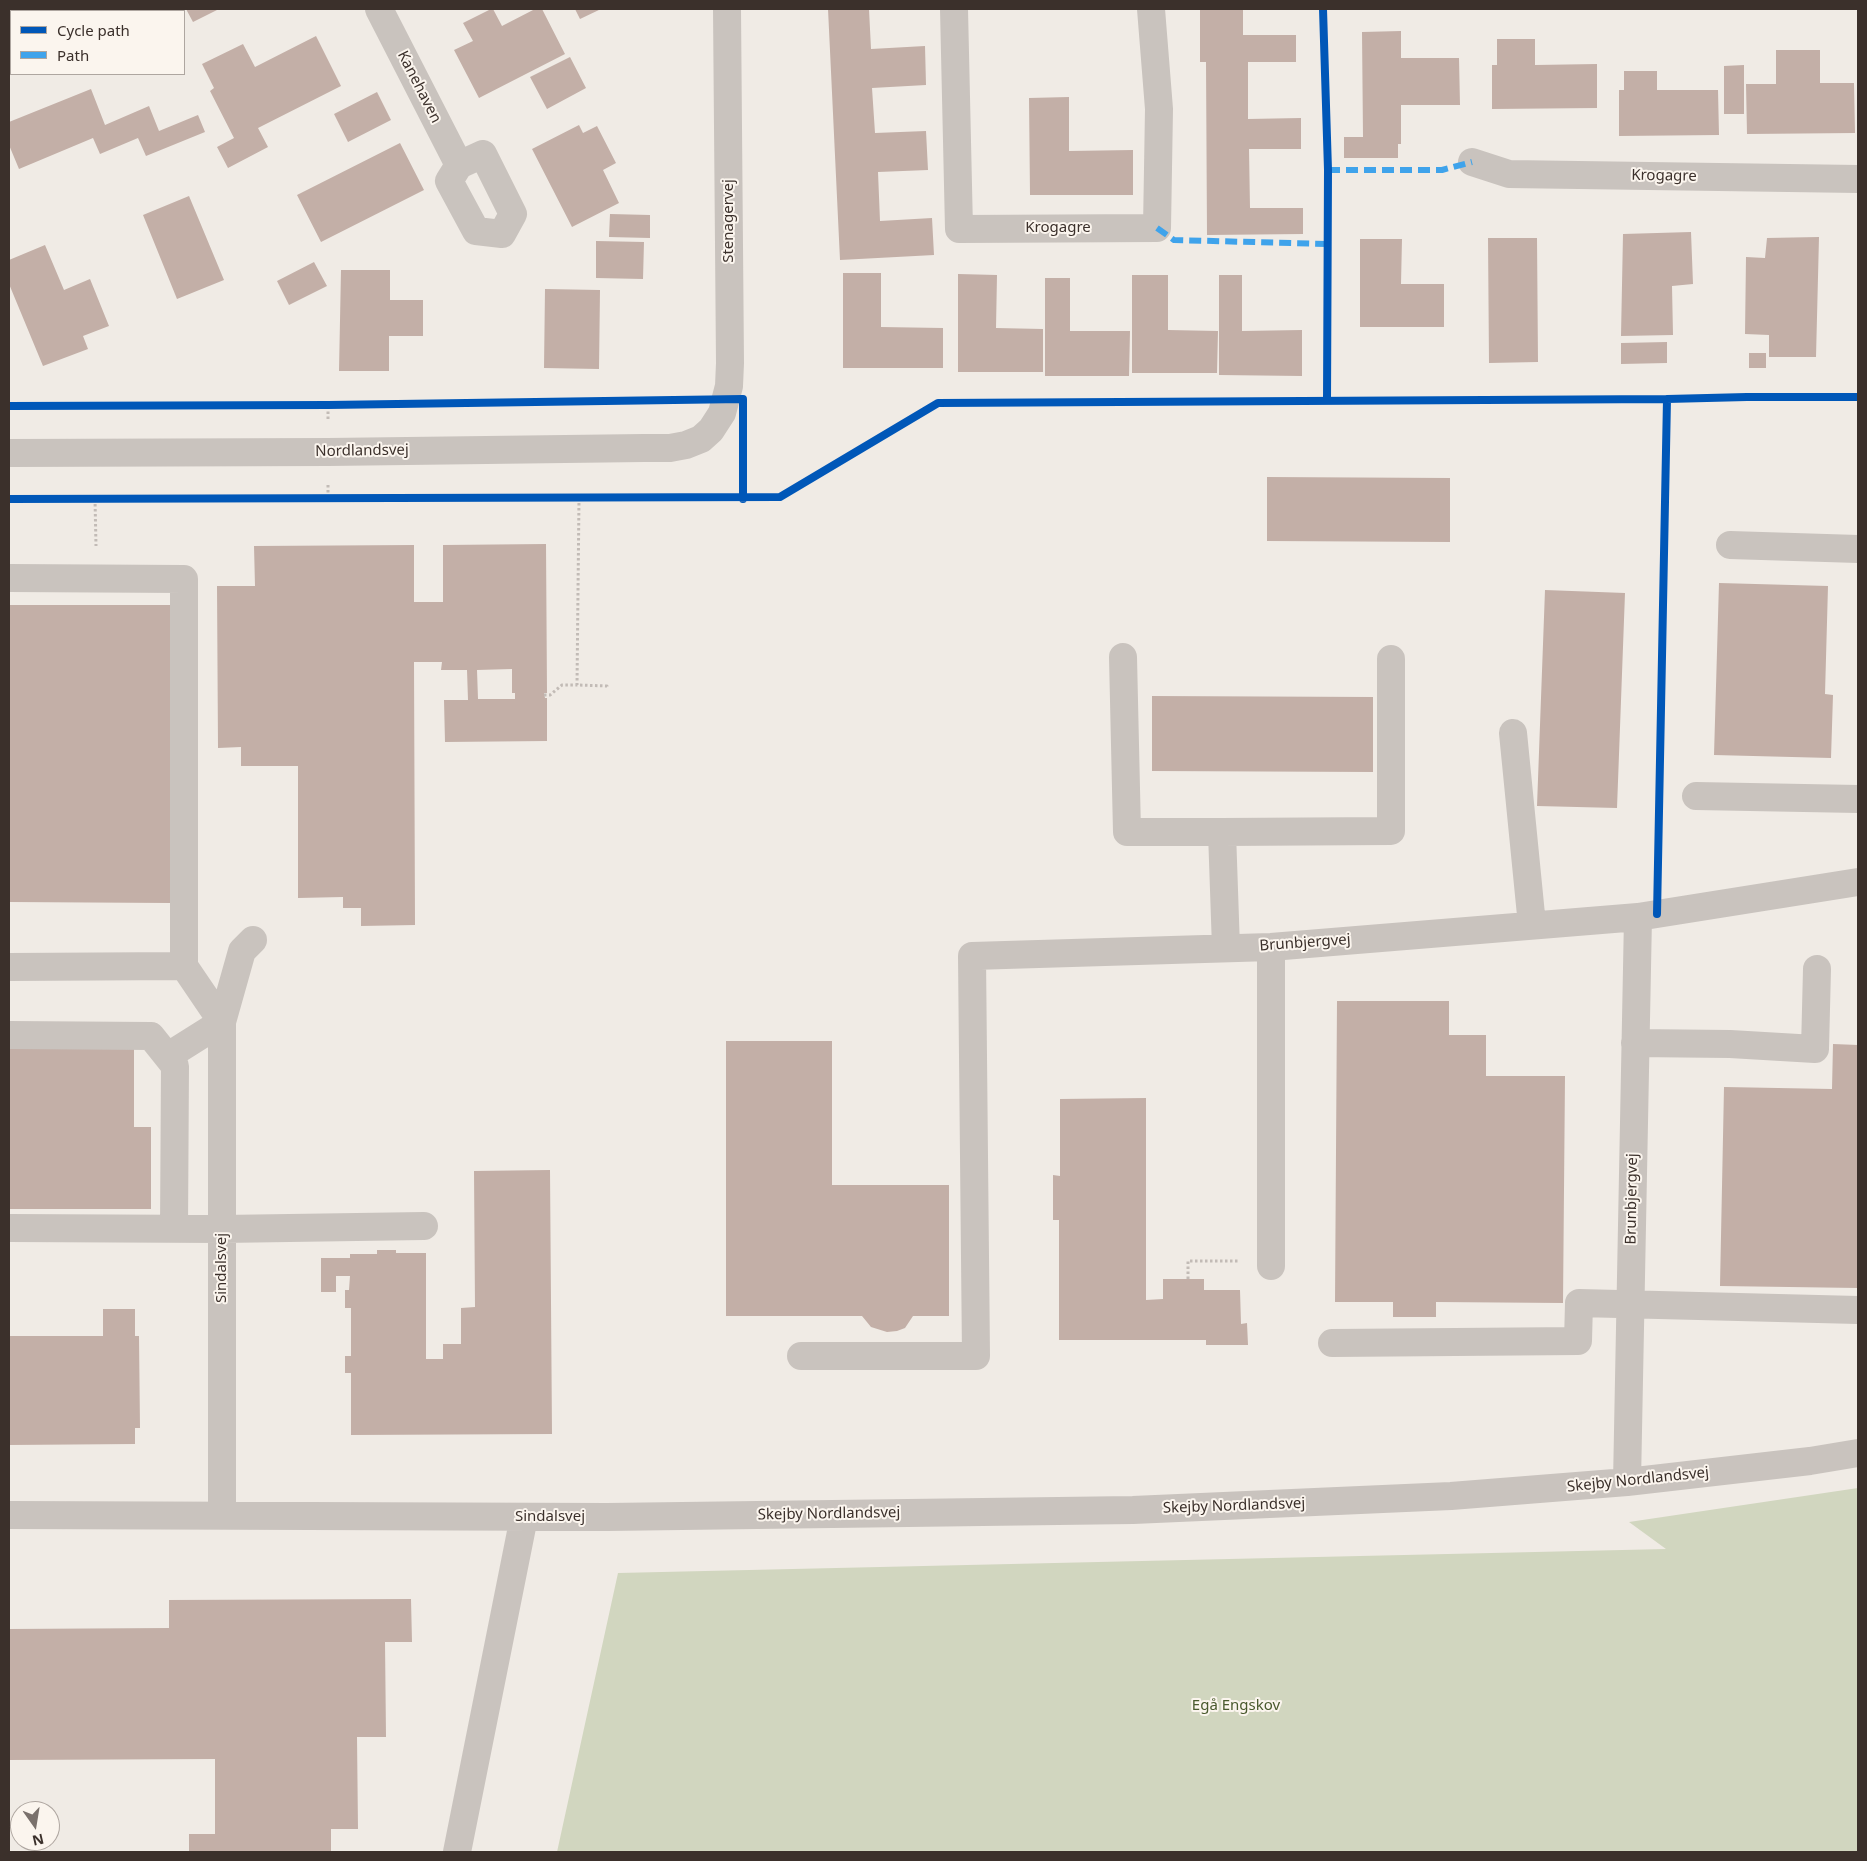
<!DOCTYPE html>
<html>
<head>
<meta charset="utf-8">
<style>
  body { margin:0 }
  #map { position:relative; width:1867px; height:1861px; overflow:hidden; background:#f0ebe5; font-family:"Noto Sans",sans-serif }
  canvas { display:block }
  .frame { position:absolute; inset:0; border:10px solid #3b302b; pointer-events:none }
  .legend { position:absolute; left:10px; top:10px; width:175px; height:65px; box-sizing:border-box; background:#fbf5ee; border:1px solid #aea6a0; margin:0; padding:6px 9px; list-style:none; font-size:15px; color:#3b302b }
  .legend li { display:flex; align-items:center; gap:10px; height:25px }
  .legend b { width:25px; border:1px solid #aea6a0 }
  .north { position:absolute; left:10px; top:1801px; width:50px; height:50px; box-sizing:border-box; background:#fbf5ee; border:1px solid #aea6a0; border-radius:50%; rotate:167deg; font-size:14px; font-weight:700; line-height:20px; text-align:center; color:#3b302b }
  .north::after { content:''; display:block; margin:auto; width:18px; height:22px; background:#7a716c; clip-path:polygon(50% 0,100% 100%,50% 72%,0 100%) }
</style>
</head>
<body>
<div id="map">
<canvas width="1867" height="1861"></canvas>
<div class="frame"></div>
<ul class="legend">
<li><b style="height:6px;background:#0057b8"></b>Cycle path</li>
<li><b style="height:6px;background:#3fa3eb"></b>Path</li>
</ul>
<div class="north">N</div>
</div>
<script>
const ctx = document.querySelector('canvas').getContext('2d');
ctx.lineJoin = 'round';
function paint(path, color) { ctx.fillStyle = color; ctx.fill(path, 'evenodd'); }
const shape = rows => new Path2D(rows.map(r => 'M' + r).join(''));
function trace(path, color, width, dash) { ctx.strokeStyle = color; ctx.lineWidth = width; ctx.lineCap = dash ? 'butt' : 'round'; ctx.setLineDash(dash || []); ctx.stroke(path); }
function write(font, color, halo, rows, align = 'center') {
  ctx.font = font + ' "Noto Sans",sans-serif'; ctx.lineWidth = 4; ctx.setLineDash([]); ctx.textBaseline = 'middle'; ctx.strokeStyle = halo; ctx.fillStyle = color; for (const [text, x, y, turn = 0] of rows) {
    ctx.save(); ctx.translate(x, y); ctx.rotate((+turn || 0) * Math.PI / 180); ctx.textAlign = isNaN(turn) ? turn : align; if (halo) ctx.strokeText(text, 0, 0); ctx.fillText(text, 0, 0); ctx.restore();
  }
}
const green = shape([
  [1858,1488,1858,1852,557,1852,618,1573,1666,1549,1629,1522]
]);
const building = shape([
  [9,9,45,9,46,11,11,11,11,49,9,50],
  [186,9,219,9,193,22],
  [491,9,493,9,502,26,535,9,542,9,565,54,479,98,454,50,473,41,463,23],
  [575,9,601,9,580,19],
  [828,9,869,9,871,49,925,46,926,85,872,88,875,133,926,131,928,170,878,172,880,221,932,218,934,255,840,260],
  [1200,9,1243,9,1243,35,1296,35,1296,62,1248,62,1248,119,1301,118,1301,149,1249,149,1250,208,1303,208,1303,234,1207,235,1206,62,1200,62],
  [1401,31,1401,58,1459,58,1460,105,1401,105,1401,144,1398,144,1398,158,1344,158,1344,137,1363,137,1362,32],
  [316,36,341,86,258,128,268,147,228,168,217,147,234,138,210,91,214,88,202,64,243,44,255,67],
  [1497,39,1535,39,1535,65,1597,64,1597,108,1492,109,1492,65,1497,65],
  [1776,50,1820,50,1820,83,1854,83,1855,133,1747,134,1746,84,1776,84],
  [570,57,586,88,547,109,530,77],
  [1744,65,1744,114,1724,114,1724,66],
  [1624,71,1657,71,1657,90,1718,90,1719,135,1619,136,1619,90,1624,90],
  [91,89,105,125,149,106,159,131,198,115,205,132,146,156,138,138,100,154,93,138,19,169,9,145,9,122],
  [377,92,391,120,348,142,334,114],
  [1069,97,1069,151,1133,150,1133,195,1030,195,1029,98],
  [579,125,583,133,597,126,616,163,603,170,619,203,572,227,532,149],
  [400,143,424,190,321,242,297,195],
  [189,196,224,280,177,299,143,215],
  [610,214,650,215,650,238,609,237],
  [1691,232,1693,284,1672,286,1673,335,1621,336,1623,234],
  [1819,237,1816,357,1769,357,1769,335,1745,334,1746,257,1765,258,1767,238],
  [1488,238,1537,238,1538,362,1489,363],
  [1360,239,1402,239,1401,284,1444,284,1444,327,1360,327],
  [596,241,644,242,643,279,596,278],
  [45,245,64,290,90,279,109,326,83,336,88,349,43,366,9,284,9,260],
  [314,262,327,286,289,305,277,281],
  [341,270,390,270,390,300,423,300,423,336,389,336,389,371,339,371],
  [843,273,881,273,881,327,943,328,943,368,843,368],
  [958,274,997,275,996,328,1043,329,1043,372,958,372],
  [1132,275,1168,275,1168,330,1218,331,1217,373,1132,373],
  [1219,275,1242,275,1242,331,1302,330,1302,376,1219,375],
  [1045,278,1070,278,1070,331,1130,331,1129,376,1045,376],
  [545,289,600,290,599,369,544,368],
  [1667,342,1667,363,1621,364,1621,343],
  [1749,353,1766,353,1766,368,1749,368],
  [1267,477,1450,478,1450,542,1267,541],
  [546,544,547,693,544,693,545,698,547,698,547,741,445,742,444,700,468,700,467,670,441,670,442,662,414,662,415,925,361,926,361,908,343,908,343,897,298,898,298,766,241,766,241,747,218,748,217,586,255,586,254,546,414,545,414,602,443,602,443,545],
  [512,669,512,693,515,693,515,699,478,699,477,670],
  [1719,583,1828,586,1825,694,1833,695,1831,758,1714,755],
  [1545,590,1625,593,1617,808,1537,806],
  [9,605,171,605,170,903,9,902],
  [1152,696,1373,697,1373,772,1152,771],
  [1337,1001,1449,1001,1449,1035,1486,1035,1486,1076,1565,1076,1563,1303,1436,1302,1436,1317,1393,1317,1393,1302,1335,1302],
  [726,1041,832,1041,832,1185,949,1185,949,1316,913,1316,905,1328,897,1331,887,1332,871,1327,862,1316,726,1316],
  [1833,1044,1858,1045,1858,1288,1720,1286,1724,1087,1832,1089],
  [134,1048,134,1127,151,1127,151,1209,9,1209,9,1049],
  [1146,1098,1146,1300,1163,1299,1163,1279,1204,1279,1204,1290,1240,1290,1241,1324,1247,1323,1248,1345,1206,1345,1206,1340,1059,1340,1059,1220,1053,1220,1053,1175,1060,1176,1060,1099],
  [550,1170,552,1434,351,1435,351,1373,345,1373,345,1356,351,1356,351,1308,345,1308,345,1290,349,1290,350,1276,336,1276,336,1292,321,1292,321,1258,350,1258,350,1254,377,1254,377,1250,396,1250,396,1253,426,1253,426,1359,443,1359,443,1344,461,1344,461,1308,475,1307,474,1171],
  [103,1309,135,1309,135,1336,139,1336,140,1428,135,1428,135,1444,9,1445,9,1336,103,1336],
  [411,1599,412,1642,385,1642,386,1737,357,1737,358,1829,331,1829,331,1852,189,1852,189,1834,215,1834,215,1759,9,1760,9,1629,169,1628,169,1600]
]);
const path = shape([
  [328,419,328,405],
  [328,485,328,499],
  [579,498,577,685,607,686,607,689],
  [95,499,96,546],
  [544,695,550,695,562,685,577,685],
  [1188,1279,1188,1261,1238,1261]
]);
const minor = shape([
  [379,9,459,165],
  [954,9,959,229,1157,228,1159,109,1151,9],
  [483,154,513,214,502,234,476,231,449,181,459,165,483,154],
  [1472,162,1509,174,1858,179],
  [9,453,328,452,644,448,670,448,686,445,701,439,711,430,722,413,729,386,730,363,727,9],
  [1730,545,1858,549],
  [9,578,184,579,184,966],
  [1123,657,1127,832,1222,832],
  [1513,733,1532,925],
  [1696,796,1858,799],
  [1271,947,1271,1266],
  [1226,948,1222,832,1391,831,1391,659],
  [9,967,184,966,222,1022],
  [9,1035,151,1036,175,1066,174,1229],
  [1635,1043,1730,1044,1815,1049,1817,969],
  [168,1056,222,1022],
  [9,1228,222,1229,424,1226],
  [1332,1343,1578,1341,1579,1303,1858,1310],
  [801,1356,976,1356,972,956,1271,947,1638,917,1858,882],
  [1627,1482,1638,917],
  [9,1515,607,1517,1133,1510,1451,1496,1627,1482,1810,1461,1858,1453],
  [222,1515,222,1022,242,951,253,940],
  [457,1852,524,1517]
]);
const quiet = shape([
  [1328,170,1442,170,1472,162],
  [1157,228,1174,240,1328,244]
]);
const cycleway = shape([
  [1323,9,1328,170,1327,401],
  [9,406,328,405,743,399,743,499],
  [9,499,780,497,938,403,1667,399,1747,397,1858,397],
  [1657,914,1667,399]
]);
const streetNames = [
  ["Kanehaven",419,87,63],
  ["Krogagre",1664,176,1],
  ["Stenagervej",729,221,-90],
  ["Krogagre",1058,228],
  ["Nordlandsvej",362,451,-1],
  ["Brunbjergvej",1305,943,-4],
  ["Brunbjergvej",1632,1199,-89],
  ["Sindalsvej",222,1268,-90],
  ["Skejby Nordlandsvej",1638,1480,-6],
  ["Skejby Nordlandsvej",1234,1506,-2],
  ["Skejby Nordlandsvej",829,1514,-1],
  ["Sindalsvej",550,1517]
];
const parkNames = [
  ["Egå Engskov",1236,1706]
];
paint(green, '#d1d6bf');
paint(building, '#c3afa7');
trace(path, '#c2bbb6', 3, [2.5, 2.5]);
trace(minor, '#c9c3be', 28);
trace(quiet, '#3fa3eb', 6, [12, 6]);
trace(cycleway, '#0057b8', 8);
write('15px', '#3b302b', '#fbf5ee', streetNames);
write('15px', '#4a5a2e', '#fbf5ee', parkNames);
</script>
</body>
</html>
